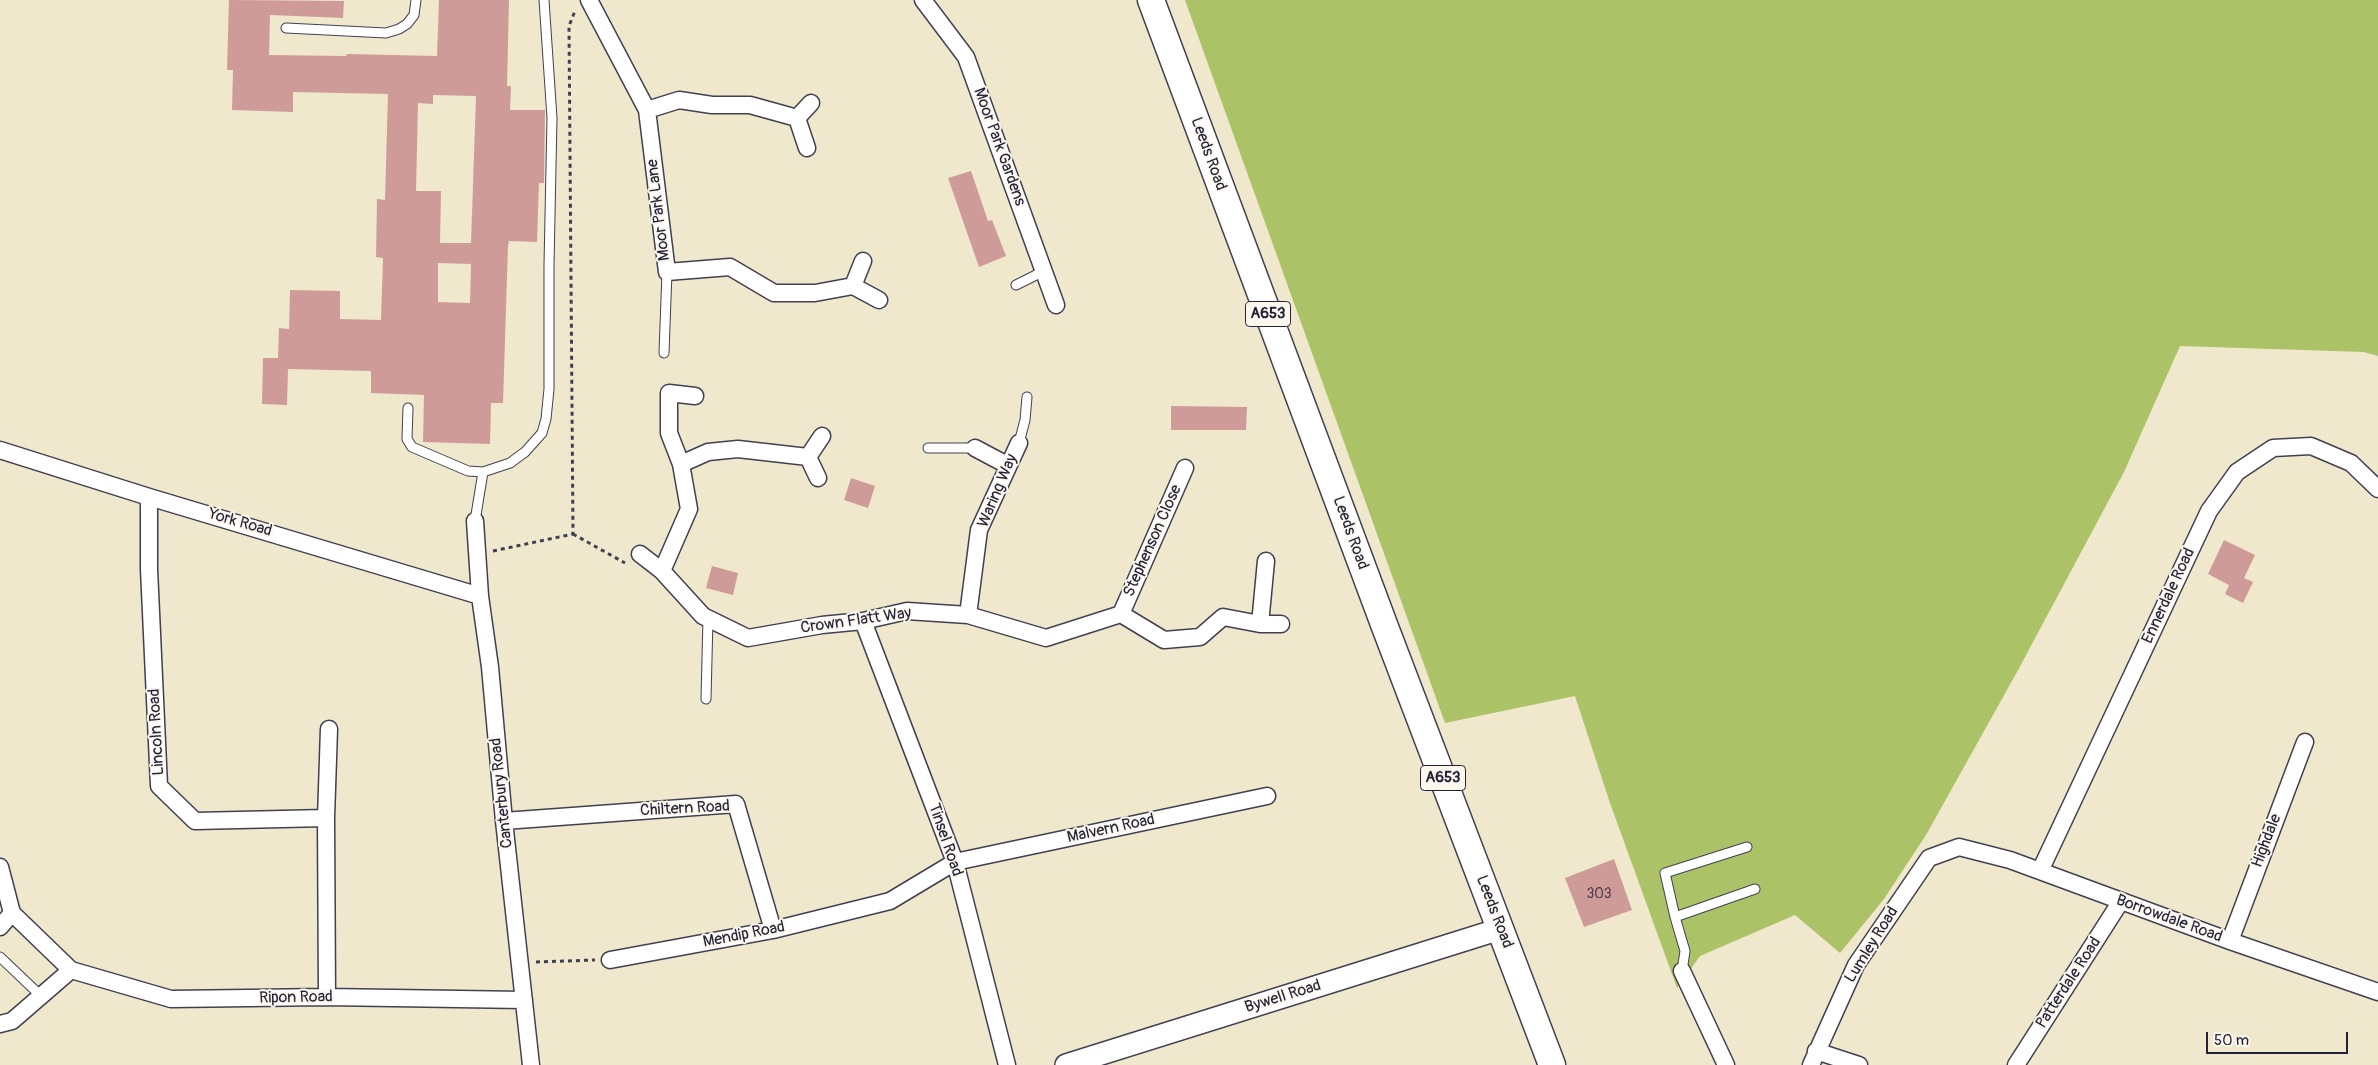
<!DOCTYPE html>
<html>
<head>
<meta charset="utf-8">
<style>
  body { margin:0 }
  #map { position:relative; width:2378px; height:1065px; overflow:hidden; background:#efe8cc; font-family:Pangolin,sans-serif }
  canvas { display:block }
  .scale { position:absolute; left:2206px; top:1032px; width:142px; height:22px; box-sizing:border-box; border:2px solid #22223b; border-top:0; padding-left:6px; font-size:15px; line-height:18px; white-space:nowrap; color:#22223b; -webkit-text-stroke:4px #fbf7ec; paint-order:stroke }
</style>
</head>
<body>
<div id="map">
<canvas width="2378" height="1065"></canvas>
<div class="scale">50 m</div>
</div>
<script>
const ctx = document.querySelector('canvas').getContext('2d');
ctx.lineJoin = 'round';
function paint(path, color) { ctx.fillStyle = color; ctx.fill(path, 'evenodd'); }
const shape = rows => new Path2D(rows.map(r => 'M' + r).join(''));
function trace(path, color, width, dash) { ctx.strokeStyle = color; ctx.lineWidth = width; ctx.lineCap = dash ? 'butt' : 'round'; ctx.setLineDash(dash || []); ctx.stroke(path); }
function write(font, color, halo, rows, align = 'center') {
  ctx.font = font + ' Pangolin,sans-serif'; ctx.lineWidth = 4; ctx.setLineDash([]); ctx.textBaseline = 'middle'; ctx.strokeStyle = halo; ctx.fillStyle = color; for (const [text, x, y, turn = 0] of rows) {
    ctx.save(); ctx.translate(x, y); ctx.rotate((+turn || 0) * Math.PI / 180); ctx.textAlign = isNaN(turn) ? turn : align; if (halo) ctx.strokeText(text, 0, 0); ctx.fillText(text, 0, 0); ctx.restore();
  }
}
const green = shape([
  [1185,0,2378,0,2378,356,2364,352,2180,346,2124,472,2017,672,1926,835,1884,899,1840,953,1795,915,1700,956,1677,988,1610,803,1575,696,1445,723]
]);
const building = shape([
  [229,0,344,1,343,18,270,15,269,55,346,56,347,54,437,56,439,0,509,0,507,86,511,86,510,110,545,110,544,183,539,183,537,242,509,241,508,246,503,403,491,403,490,444,423,442,424,395,371,393,371,371,288,369,287,405,262,404,263,358,278,358,279,328,289,329,290,290,340,291,340,319,381,320,383,258,376,257,377,199,385,200,388,94,293,92,293,112,232,110,233,70,227,70],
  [433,95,476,96,471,243,440,243,441,191,416,191,418,103,433,104],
  [438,263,471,264,470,303,438,302],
  [971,171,988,221,992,220,1006,256,979,267,948,178],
  [1171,406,1247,407,1246,430,1171,430],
  [851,478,875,486,868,508,844,500],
  [2224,540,2255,555,2244,578,2253,582,2243,603,2225,594,2229,585,2208,574],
  [712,566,738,573,733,595,706,588],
  [1614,859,1632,910,1584,927,1565,878]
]);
const path = shape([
  [573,534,625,563],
  [493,551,573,534,569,26,575,11],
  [536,962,595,960]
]);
const service = shape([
  [286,28,386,33,399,29,407,24,414,15,416,0],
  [1016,285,1044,271],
  [664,353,667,272],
  [408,408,407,439,412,447,468,471,483,472,510,463,525,452,542,433,546,419,549,389,549,265,552,118,544,0],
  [1019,443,1025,420,1027,397],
  [928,448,975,448],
  [475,521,483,472],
  [706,699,708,618],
  [1675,917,1665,873,1747,847],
  [0,957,41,996],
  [1682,971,1685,951,1675,917,1755,889]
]);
const minor = shape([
  [589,0,647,110,667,272,730,267,774,293,815,293,853,286,879,300],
  [923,0,966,57,1056,305],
  [647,110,679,100,712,105,750,105,797,118],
  [807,148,797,118,811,103],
  [853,286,863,261],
  [975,448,1007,465],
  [0,450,149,497,480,596],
  [808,457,822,436],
  [681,464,669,433,669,393,695,396],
  [149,497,149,569,159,786,195,821,326,818],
  [475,521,480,596,490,667,504,821,531,1065],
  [640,554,662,571,703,616,748,638,822,625,863,621,907,611,968,615,1046,638,1121,614,1164,640,1200,637,1223,617,1260,624,1281,624],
  [662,571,689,509,681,464,708,452,738,449,808,457,818,478],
  [1121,614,1185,468],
  [968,615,979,530,1019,443],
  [863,621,955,862,1007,1065],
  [1260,624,1266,561],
  [504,821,736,804,773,930],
  [0,867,12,913,71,970,171,999,327,997,524,1000],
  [2040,871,2209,511,2237,472,2273,448,2311,446,2351,463,2378,489],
  [0,927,12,913],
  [2230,941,2305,742],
  [610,960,773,930,890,901,955,862,1267,796],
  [1682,971,1726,1065],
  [327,997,326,818,329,729],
  [0,1024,12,1021,71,970],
  [1816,1051,1859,1065],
  [1811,1065,1856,965,1929,858,1959,847,2010,860,2230,941,2378,992],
  [2016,1065,2121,901]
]);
const tertiary = shape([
  [1066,1065,1500,929]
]);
const primary = shape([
  [1151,0,1385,627,1552,1065]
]);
const numberNames = [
  ["303",1599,894]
];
const shields = [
  [1268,314,45],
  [1443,778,45]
];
const shieldNames = [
  ["A653",1268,314],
  ["A653",1443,778]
];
const streetNames = [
  ["Moor Park Gardens",999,147,70],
  ["Leeds Road",1208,154,70],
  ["Moor Park Lane",659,210,-97],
  ["Waring Way",998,491,-67],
  ["York Road",240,523,16],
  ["Leeds Road",1350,533,70],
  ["Stephenson Close",1153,541,-66],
  ["Ennerdale Road",2169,596,-65],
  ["Crown Flatt Way",856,621,-8],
  ["Lincoln Road",157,732,-93],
  ["Canterbury Road",502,793,-96],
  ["Chiltern Road",685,809,-3],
  ["Malvern Road",1111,829,-12],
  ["Tinsel Road",945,840,71],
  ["Highdale",2267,841,-69],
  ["Leeds Road",1494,912,69],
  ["Borrowdale Road",2169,919,20],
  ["Mendip Road",744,935,-11],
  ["Lumley Road",1872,945,-58],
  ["Patterdale Road",2069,983,-57],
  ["Bywell Road",1283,997,-17],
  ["Ripon Road",296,998,-1]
];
paint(green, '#acc266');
paint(building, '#cf9b98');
trace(service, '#414051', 11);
trace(minor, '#414051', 19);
trace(tertiary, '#414051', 24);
trace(primary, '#414051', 29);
trace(path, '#414051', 3, [4, 4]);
trace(service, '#fff', 9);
trace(minor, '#fff', 16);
trace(tertiary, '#fff', 21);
trace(primary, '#fff', 26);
write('14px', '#4d4052', null, numberNames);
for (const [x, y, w] of shields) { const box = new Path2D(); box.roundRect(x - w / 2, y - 12.5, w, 25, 4); ctx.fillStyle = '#fbf7ec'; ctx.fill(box); trace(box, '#22223b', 1); }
write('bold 15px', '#22223b', null, shieldNames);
write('16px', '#22223b', '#fbf7ec', streetNames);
</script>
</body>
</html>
